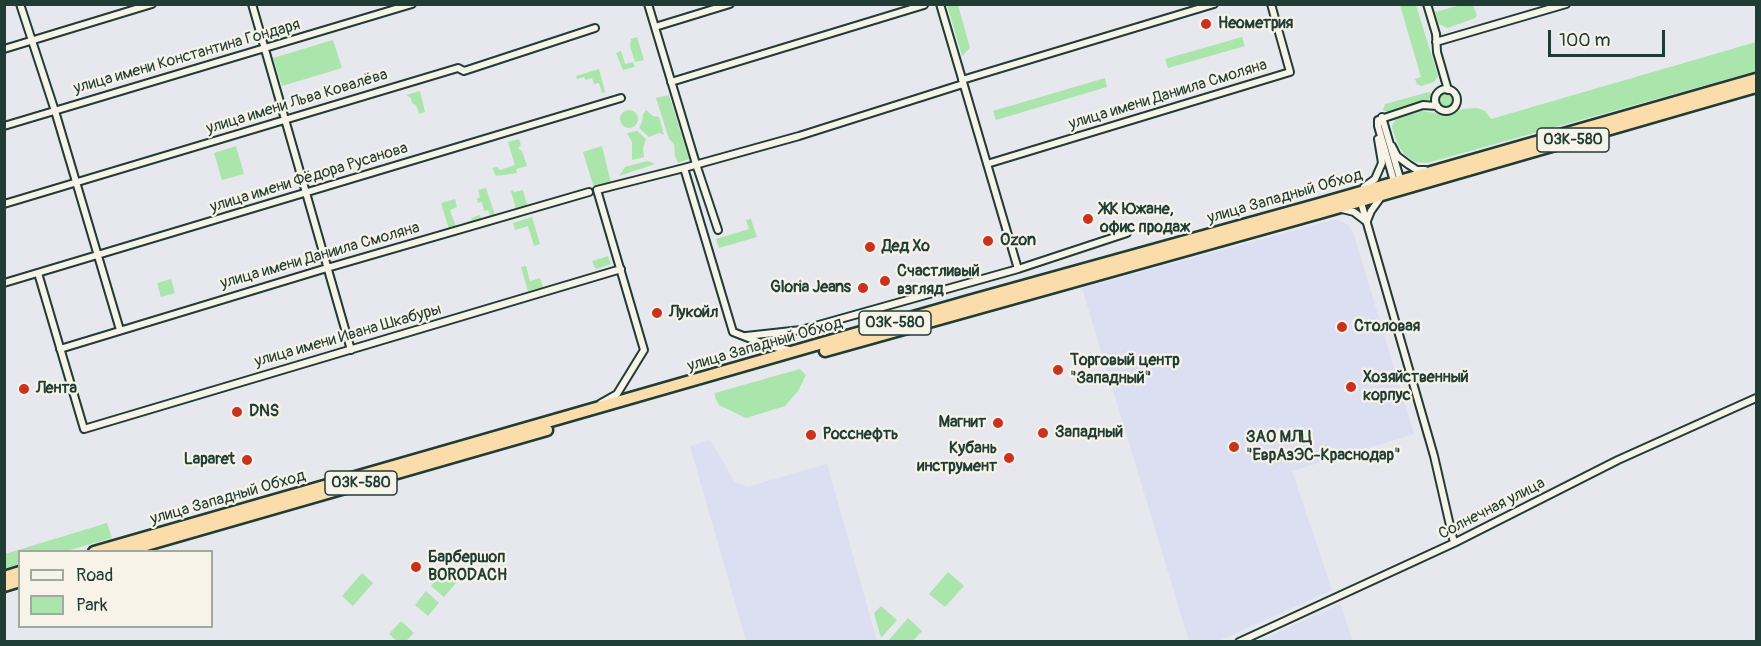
<!DOCTYPE html>
<html>
<head>
<meta charset="utf-8">
<style>
  body { margin:0 }
  #map { position:relative; width:1761px; height:646px; overflow:hidden; background:#e7e7ee; font-family:Pangolin,sans-serif }
  canvas { display:block }
  .frame { position:absolute; inset:0; border:6px solid #1f3d34; pointer-events:none }
  .legend { position:absolute; left:18px; top:550px; width:195px; height:78px; box-sizing:border-box; background:#f7f3e8; border:2px solid #a1aaa0; margin:0; padding:8px 10px; list-style:none; font-size:18px; color:#1f3d34 }
  .legend li { display:flex; align-items:center; gap:12px; height:30px }
  .legend b { width:30px; border:2px solid #a1aaa0 }
  .scale { position:absolute; left:1548px; top:30px; width:117px; height:27px; box-sizing:border-box; border:3px solid #1f3d34; border-top:0; padding-left:8px; font-size:18px; line-height:21px; white-space:nowrap; color:#1f3d34; -webkit-text-stroke:4px #f7f3e8; paint-order:stroke }
</style>
</head>
<body>
<div id="map">
<canvas width="1761" height="646"></canvas>
<div class="frame"></div>
<ul class="legend">
<li><b style="height:8px;background:#f7f3e8"></b>Road</li>
<li><b style="height:16px;background:#aae5ab"></b>Park</li>
</ul>
<div class="scale">100 m</div>
</div>
<script>
const ctx = document.querySelector('canvas').getContext('2d');
ctx.lineJoin = 'round';
function paint(path, color) { ctx.fillStyle = color; ctx.fill(path, 'evenodd'); }
const shape = rows => new Path2D(rows.map(r => 'M' + r).join(''));
function trace(path, color, width, dash) { ctx.strokeStyle = color; ctx.lineWidth = width; ctx.lineCap = dash ? 'butt' : 'round'; ctx.setLineDash(dash || []); ctx.stroke(path); }
function write(font, color, halo, rows, align = 'center') {
  ctx.font = font + ' Pangolin,sans-serif'; ctx.lineWidth = 4.5; ctx.setLineDash([]); ctx.textBaseline = 'middle'; ctx.strokeStyle = halo; ctx.fillStyle = color; for (const [text, x, y, turn = 0] of rows) {
    ctx.save(); ctx.translate(x, y); ctx.rotate((+turn || 0) * Math.PI / 180); ctx.textAlign = isNaN(turn) ? turn : align; if (halo) ctx.strokeText(text, 0, 0); ctx.fillText(text, 0, 0); ctx.restore();
  }
}
const built = shape([
  [1333,220,1341,221,1349,225,1353,232,1414,434,1292,471,1332,590,1218,641,1189,641,1082,288],
  [710,440,735,482,747,487,827,464,877,641,746,641,690,446],
  [1340,604,1353,641,1259,641]
]);
const green = shape([
  [947,5,958,5,970,48,962,56],
  [1400,5,1416,5,1438,76,1434,82,1421,86,1417,84,1415,79,1421,77],
  [1461,5,1473,5,1477,15,1475,18,1448,28,1439,24,1435,12],
  [637,37,644,60,635,62,630,46,631,39],
  [1242,37,1245,46,1168,68,1165,59],
  [333,40,342,68,282,86,273,58],
  [1756,42,1756,71,1427,163,1415,162,1405,155,1399,147,1393,131,1392,126,1396,119,1422,111,1449,115,1462,109,1477,108,1485,111,1491,119],
  [621,51,625,64,633,62,635,67,623,70,616,53],
  [599,69,605,92,602,93,599,83,594,84,592,78,585,80,584,77,577,79,576,76],
  [1105,78,1107,87,996,120,993,111],
  [420,91,425,112,419,114,416,105,412,103,411,98,406,95],
  [1429,92,1433,95,1431,99,1388,112,1383,110,1385,104],
  '1439 101a7 7 0 1 1 14 0a7 7 0 1 1-14 0Z',
  [669,95,689,159,678,163,675,156,674,144,669,139,656,98],
  '620 119a9 9 0 1 1 18 0a9 9 0 1 1-18 0Z',
  [646,110,653,116,659,117,664,135,659,133,649,137,639,128,642,122,643,114],
  [637,131,646,139,643,148,644,157,632,160,632,142,627,133],
  [519,139,521,145,518,148,522,151,527,166,516,169,517,173,496,176,492,168,497,167,500,170,515,165,508,142],
  [236,146,244,174,222,180,214,153],
  [602,146,611,183,594,188,583,152],
  [647,161,655,164,619,176,625,167],
  [486,188,496,218,484,219,474,225,472,222,468,223,467,222,472,220,471,218,480,215,481,218,490,215,488,210,484,211,482,202,478,203,477,199,480,197,478,190],
  [513,190,514,192,523,190,527,205,516,209,511,191],
  [455,199,457,207,450,210,456,227,449,229,441,203],
  [532,217,540,244,534,246,528,226,515,230,513,223],
  [751,219,757,237,719,248,716,239,749,229,746,220],
  [608,256,611,264,597,269,595,268,592,261],
  [526,266,530,281,540,278,543,287,528,291,521,267],
  [171,279,175,293,161,297,157,283],
  [800,369,806,375,798,391,785,406,746,418,719,405,715,397,715,393],
  [107,523,112,538,66,551,20,552,19,564,5,569,5,554],
  [449,565,462,576,444,597,431,586],
  [948,572,964,586,945,607,929,594],
  [362,573,373,583,353,606,342,596],
  [426,591,439,603,428,616,415,605],
  [881,606,897,620,881,638,874,613],
  [908,618,922,631,913,641,888,641],
  [401,621,414,633,406,641,397,641,389,634]
]);
const minor = shape([
  [20,4,55,111,120,330],
  [252,4,351,350],
  [648,4,696,164,718,230],
  [940,4,1018,269],
  [1427,4,1436,34,1437,52,1448,90],
  [655,27,730,4],
  [1436,42,1566,4],
  [4,49,152,4],
  [962,80,1214,4],
  [671,82,924,5],
  '1435 100a11 11 0 1 1 22 0a11 11 0 1 1-22 0Z',
  [1382,117,1401,182],
  [4,126,412,4],
  [1392,146,1397,156,1409,165,1417,170,1425,170],
  [987,164,1290,72,1271,4],
  [684,168,799,136,963,84],
  [1395,185,1378,126,1378,120,1423,105,1437,106],
  [1364,187,1375,179,1382,163,1378,139],
  [1360,199,1434,456,1454,543],
  [4,204,458,68,464,71,595,28],
  [1342,209,1354,212,1367,222],
  [1367,221,1371,211,1381,197],
  [38,273,84,429,621,269],
  [4,283,621,98],
  [746,336,801,330,1018,269,1127,233],
  [60,349,327,268,589,192],
  [601,403,617,394,644,350,597,190,684,168,733,332,769,346,789,350],
  [1239,642,1454,543,1618,460,1756,398]
]);
const trunk = shape([
  [825,351,1323,212,1756,87],
  [94,552,969,301,1319,204,1756,79],
  [122,552,547,430],
  [4,577,20,572],
  [4,586,20,581]
]);
const markers = [
  [1206,24,6,"#c8321e"],
  [1088,219,6,"#c8321e"],
  [988,241,6,"#c8321e"],
  [870,247,6,"#c8321e"],
  [885,281,6,"#c8321e"],
  [863,288,6,"#c8321e"],
  [657,313,6,"#c8321e"],
  [1342,327,6,"#c8321e"],
  [1058,370,6,"#c8321e"],
  [1351,387,6,"#c8321e"],
  [24,389,6,"#c8321e"],
  [237,412,6,"#c8321e"],
  [998,423,6,"#c8321e"],
  [1043,433,6,"#c8321e"],
  [811,435,6,"#c8321e"],
  [1234,447,6,"#c8321e"],
  [1009,458,6,"#c8321e"],
  [247,460,6,"#c8321e"],
  [416,567,6,"#c8321e"]
];
const shields = [
  [1573,140,72],
  [895,323,72],
  [361,483,72]
];
const shieldNames = [
  ["03К-580",1573,140],
  ["03К-580",895,323],
  ["03К-580",361,483]
];
const poiNames = [
  ["Неометрия",1218,24],
  ["ЖК Южане,",1100,210],
  ["офис продаж",1100,228],
  ["Ozon",1000,241],
  ["Дед Хо",882,247],
  ["Счастливый",897,272],
  ["взгляд",897,290],
  ["Gloria Jeans",851,288,"right"],
  ["Лукойл",669,313],
  ["Столовая",1354,327],
  ["Торговый центр",1070,361],
  ["\"Западный\"",1070,379],
  ["Хозяйственный",1363,378],
  ["корпус",1363,396],
  ["Лента",36,389],
  ["DNS",249,412],
  ["Магнит",986,423,"right"],
  ["Западный",1055,433],
  ["Росснефть",823,435],
  ["ЗАО МЛЦ",1246,438],
  ["\"ЕврАзЭС-Краснодар\"",1246,456],
  ["Кубань",997,449,"right"],
  ["инструмент",997,467,"right"],
  ["Laparet",235,460,"right"],
  ["Барбершоп",428,558],
  ["BORODACH",428,576]
];
const streetNames = [
  ["улица имени Константина Гондаря",187,57,-16],
  ["улица имени Даниила Смоляна",1168,95,-17],
  ["улица имени Льва Ковалёва",297,102,-17],
  ["улица имени Фёдора Русанова",309,178,-17],
  ["улица Западный Обход",1285,197,-16],
  ["улица имени Даниила Смоляна",320,256,-16],
  ["улица имени Ивана Шкабуры",348,336,-16],
  ["улица Западный Обход",765,345,-16],
  ["улица Западный Обход",228,498,-16],
  ["Солнечная улица",1492,509,-27]
];
paint(built, '#dcdef2');
paint(green, '#aae5ab');
trace(minor, '#1f3d34', 10);
trace(trunk, '#1f3d34', 15);
trace(minor, '#f7f3e8', 6);
trace(trunk, '#faddab', 10);
for (const [x, y, r, color] of markers) { const dot = new Path2D(); dot.arc(x, y, r, 0, 2 * Math.PI); ctx.fillStyle = color; ctx.fill(dot); trace(dot, '#f7f3e8', 2); }
for (const [x, y, w] of shields) { const box = new Path2D(); box.roundRect(x - w / 2, y - 12, w, 24, 4.5); ctx.fillStyle = '#f7f3e8'; ctx.fill(box); trace(box, '#1f3d34', 1.5); }
write('bold 15px', '#1f3d34', null, shieldNames);
write('bold 16px', '#1f3d34', '#f7f3e8', poiNames, 'left');
write('16px', '#1f3d34', '#f7f3e8', streetNames);
</script>
</body>
</html>
